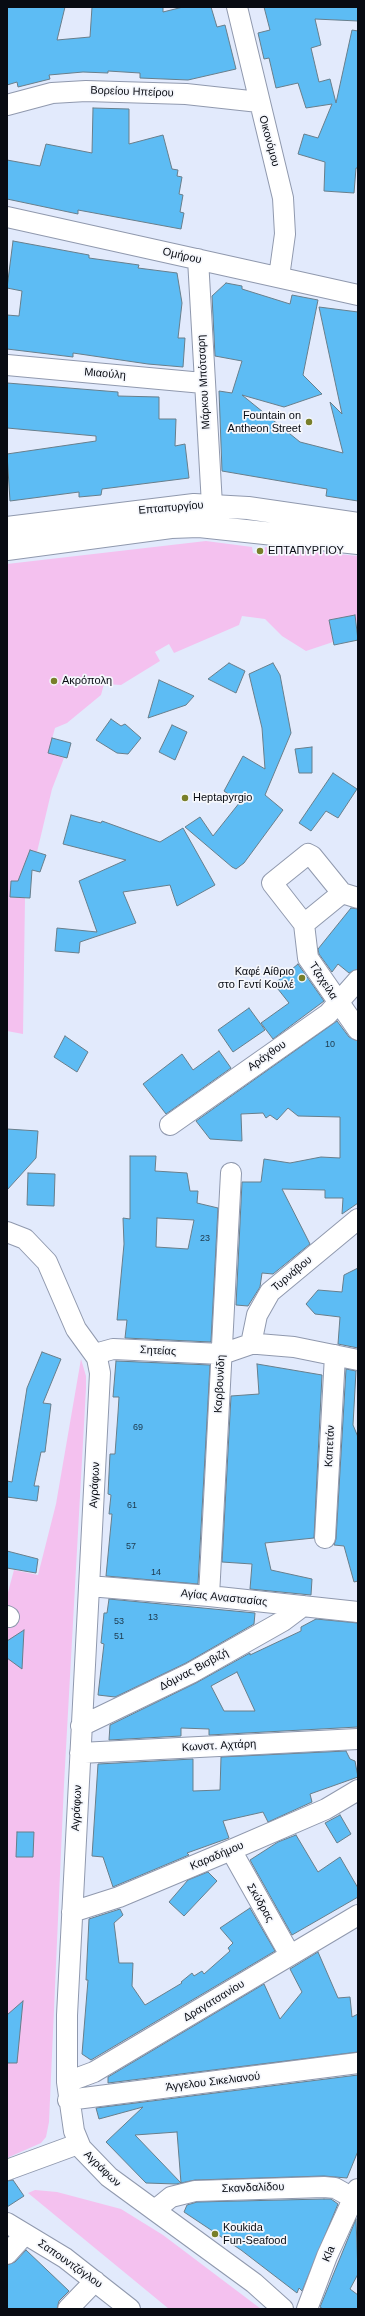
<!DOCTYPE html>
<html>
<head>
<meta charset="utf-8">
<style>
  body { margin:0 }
  #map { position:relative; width:365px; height:2316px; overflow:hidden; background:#e2eafc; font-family:Arial,sans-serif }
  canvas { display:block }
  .frame { position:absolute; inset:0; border:8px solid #080b12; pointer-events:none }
</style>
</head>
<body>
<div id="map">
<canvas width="365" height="2316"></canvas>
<div class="frame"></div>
</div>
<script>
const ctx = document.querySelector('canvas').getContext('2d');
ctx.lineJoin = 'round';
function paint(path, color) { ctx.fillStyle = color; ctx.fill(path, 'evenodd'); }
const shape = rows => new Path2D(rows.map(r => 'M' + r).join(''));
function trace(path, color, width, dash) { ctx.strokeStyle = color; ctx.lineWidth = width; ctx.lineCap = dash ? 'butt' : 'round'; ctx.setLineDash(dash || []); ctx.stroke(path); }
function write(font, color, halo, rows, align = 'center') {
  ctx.font = font + ' Arial,sans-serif'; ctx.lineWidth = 3.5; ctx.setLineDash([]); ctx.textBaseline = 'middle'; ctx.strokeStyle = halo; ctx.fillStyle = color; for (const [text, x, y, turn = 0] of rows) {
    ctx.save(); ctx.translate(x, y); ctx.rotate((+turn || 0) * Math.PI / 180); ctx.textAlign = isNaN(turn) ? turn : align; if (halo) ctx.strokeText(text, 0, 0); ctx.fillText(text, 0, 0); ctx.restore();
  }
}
const green = shape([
  [206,541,252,547,253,553,264,555,265,547,358,556,358,628,355,615,329,620,333,642,306,651,282,636,265,619,242,616,239,625,174,653,169,644,155,652,160,661,121,685,104,684,101,695,67,723,55,728,48,753,64,758,52,789,37,852,30,850,24,867,27,882,11,881,10,897,25,898,23,1034,7,1031,7,564],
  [81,1359,86,1376,86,1388,64,1784,49,2122,46,2137,41,2143,7,2158,7,1627,12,1627,16,1611,7,1613,7,1596,14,1570,38,1575,56,1504],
  [35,2190,57,2192,121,2209,163,2235,261,2309,169,2309,28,2193]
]);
const building = shape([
  [7,7,65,7,57,40,90,37,92,7,163,7,163,12,183,7,211,7,217,27,225,25,236,69,188,80,140,78,140,73,108,71,108,73,83,72,49,75,50,79,18,87,17,82,7,85,7,7],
  [264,7,358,7,358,21,315,19,321,45,311,48,319,82,330,79,336,103,352,30,358,31,358,168,356,168,354,193,324,191,325,162,298,154,304,134,318,138,332,104,306,108,298,83,276,88,269,58,264,59,258,33,270,30,264,7],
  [93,108,129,109,129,144,163,135,172,169,178,170,177,176,182,177,179,194,183,195,180,212,184,213,181,229,78,210,78,214,7,199,7,160,40,166,46,144,92,153,93,108],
  [13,241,89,255,89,258,139,265,138,268,177,273,182,303,178,338,185,338,183,367,148,364,73,353,73,357,7,349,7,315,19,316,22,291,7,288,13,241],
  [226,283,242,286,242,289,290,304,292,295,318,300,303,375,322,394,284,407,242,395,300,442,343,453,330,402,342,414,319,307,358,312,358,501,326,496,327,489,222,471,219,391,232,393,242,361,215,356,212,296,226,283],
  [7,383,118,392,118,396,159,397,159,419,176,419,175,446,185,444,189,478,102,489,101,495,79,497,79,492,10,501,7,454,96,441,96,436,7,428,7,383],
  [355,615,358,640,334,645,329,620,355,615],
  [229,663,245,671,236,693,208,679,229,663],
  [273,663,280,675,291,733,265,795,283,810,244,863,236,869,232,867,185,827,200,817,213,836,240,802,224,791,243,756,265,769,262,728,249,674,273,663],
  [159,680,194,696,186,705,148,718,159,680],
  [111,719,121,726,125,724,141,738,128,754,117,753,96,740,111,719],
  [172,725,187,732,175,760,159,752,172,725],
  [52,738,71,743,67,758,48,753,52,738],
  [312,747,312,773,299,773,295,749,312,747],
  [333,773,357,789,338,818,326,811,311,831,299,823,333,773],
  [71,815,101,823,102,821,160,842,183,828,215,885,177,906,170,885,123,892,136,923,80,942,79,953,55,951,57,928,97,932,79,881,126,860,63,844,71,815],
  [30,850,46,855,40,872,32,870,30,898,10,897,11,881,18,881,30,850],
  [351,908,358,909,358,969,349,973,338,964,332,972,319,954,318,949,351,908],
  [298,964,324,1001,273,1039,261,1023,289,1003,274,984,298,964],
  [249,1008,265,1030,233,1052,218,1030,249,1008],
  [337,1021,349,1037,358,1041,358,1203,342,1214,343,1198,325,1198,325,1190,282,1189,310,1244,273,1274,262,1273,260,1287,248,1306,236,1305,242,1182,261,1182,264,1159,290,1163,321,1157,340,1158,340,1117,298,1116,288,1108,277,1120,270,1115,266,1118,263,1113,241,1114,242,1141,210,1139,196,1121,337,1021],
  [65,1036,88,1052,77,1072,54,1057,65,1036],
  [219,1051,231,1068,166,1114,143,1084,182,1054,193,1070,219,1051],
  [7,1129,38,1131,36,1158,7,1190,7,1129],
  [130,1156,156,1156,155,1171,187,1173,190,1191,198,1191,197,1203,218,1208,211,1342,125,1338,127,1320,117,1320,124,1244,123,1218,130,1219,130,1156],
  [157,1218,194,1220,188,1249,156,1247,157,1218],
  [28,1173,55,1174,54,1206,27,1205,28,1173],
  [358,1268,358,1348,338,1344,340,1317,315,1314,306,1304,318,1290,342,1292,344,1275,358,1268],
  [42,1352,61,1359,43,1403,51,1404,45,1452,41,1452,34,1486,39,1486,37,1501,7,1497,7,1481,12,1482,27,1388,42,1352],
  [116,1361,210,1365,198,1584,106,1576,112,1514,109,1514,111,1495,108,1494,110,1454,115,1454,118,1413,119,1397,113,1397,116,1361],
  [257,1364,322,1375,314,1538,265,1543,271,1570,312,1579,311,1595,250,1589,252,1564,222,1562,231,1396,259,1394,257,1364],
  [346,1369,356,1371,353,1425,358,1437,358,1581,354,1582,344,1546,334,1545,336,1539,346,1369],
  [7,1551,38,1559,36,1573,7,1568,7,1551],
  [109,1599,255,1613,254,1624,186,1663,115,1697,98,1695,104,1644,101,1643,104,1613,107,1613,109,1599],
  [316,1619,358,1623,358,1727,209,1735,209,1729,181,1728,181,1736,109,1740,110,1725,196,1683,250,1653,250,1655,301,1631,301,1627,316,1619],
  [237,1672,255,1711,224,1711,211,1686,237,1672],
  [24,1630,22,1669,7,1658,7,1641,24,1630],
  [346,1751,350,1759,355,1761,358,1777,310,1794,312,1802,268,1822,263,1812,223,1821,229,1838,187,1853,189,1855,115,1886,113,1887,103,1857,92,1856,98,1764,193,1759,193,1791,220,1790,221,1757,346,1751],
  [340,1815,351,1834,337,1843,325,1823,340,1815],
  [17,1832,34,1832,33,1857,16,1857,17,1832],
  [296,1835,318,1872,340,1857,358,1888,358,1897,292,1935,250,1860,278,1842,296,1835],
  [208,1872,217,1881,184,1916,169,1902,188,1880,208,1872],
  [250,1908,275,1951,91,2060,82,2054,88,1980,86,1980,89,1919,120,1909,123,1915,114,1923,119,1963,133,1963,132,1986,145,2005,182,1983,181,1982,192,1973,194,1976,202,1971,204,1974,230,1951,228,1948,233,1943,220,1928,250,1908],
  [318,1952,338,1998,350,1997,352,2017,358,2014,358,2052,108,2083,108,2077,264,1984,280,2019,302,1992,290,1969,318,1952],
  [23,2001,17,2063,7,2063,7,2015,23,2001],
  [358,2075,358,2151,347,2178,324,2176,195,2180,176,2184,146,2183,106,2142,143,2107,99,2119,96,2108,358,2075],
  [177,2132,181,2183,135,2135,177,2132],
  [13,2180,24,2196,7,2207,7,2181,13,2180],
  [324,2199,331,2199,338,2204,302,2291,299,2288,297,2293,241,2250,184,2212,187,2205,197,2202,324,2199],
  [356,2219,358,2274,350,2289,358,2295,358,2309,323,2309,320,2307,356,2219],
  [26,2250,69,2291,59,2301,57,2309,7,2309,7,2265,15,2262,26,2250]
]);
const minor = shape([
  [237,7,283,198,285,234,279,277],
  [7,105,52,93,86,91,186,94,259,102],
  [7,217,358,295],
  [198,259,212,505],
  [7,365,203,383],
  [342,893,304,924,272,883,308,854,312,856,342,893,358,898],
  [304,924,308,958,358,1030],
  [170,1125,328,1014,358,980],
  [7,1232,25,1239,47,1262,76,1329,97,1358,100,1373,67,2015,67,2082,74,2131,81,2148,109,2177,254,2283,283,2309],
  [251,1344,257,1315,270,1292,358,1219],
  [95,1354,113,1349,222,1354,251,1344,258,1344,294,1347,358,1360],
  [325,1538,335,1355],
  [89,1586,209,1596,358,1612],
  [209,1596,231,1173],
  [7,1616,9,1617],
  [81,1726,191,1673,283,1621,303,1606],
  [80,1753,358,1739],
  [231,1850,290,1955],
  [72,1912,119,1897,231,1850,326,1809,358,1790],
  [67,2082,94,2072,358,1915],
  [68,2100,358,2063],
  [7,2170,78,2144],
  [155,2210,171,2197,195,2191,324,2187,335,2188,344,2193,353,2199,327,2256,307,2309],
  [7,2223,65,2258,130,2309],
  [7,2254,25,2234],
  [68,2309,95,2281]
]);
const secondary = shape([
  [7,528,194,505,248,508,358,524],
  [7,549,171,527,199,526,358,543],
  [358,2190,353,2199,358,2203]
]);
const markers = [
  [309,422,4,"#787f2a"],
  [260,551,4,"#787f2a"],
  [54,681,4,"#787f2a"],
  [185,798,4,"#787f2a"],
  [302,978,4,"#787f2a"],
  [215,2234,4,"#787f2a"]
];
const numberNames = [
  ["10",330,1045],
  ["23",205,1239],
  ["69",138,1428],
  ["61",132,1506],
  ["57",131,1547],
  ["14",156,1573],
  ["13",153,1618],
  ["53",119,1622],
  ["51",119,1637]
];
const streetNames = [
  ["Βορείου Ηπείρου",132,92,2],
  ["Οικονόμου",269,141,75],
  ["Ομήρου",182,256,13],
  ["Μιαούλη",105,374,5],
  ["Μάρκου Μπότσαρη",204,382,-93],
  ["Επταπυργίου",171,508,-5],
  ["Τζαχείλα",323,981,57],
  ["Αράχθου",267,1056,-35],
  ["Τυρνάβου",292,1274,-40],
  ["Σητείας",158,1351,3],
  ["Καρβουνίδη",220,1384,-87],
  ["Καπετάν",330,1446,-87],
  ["Αγράφων",95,1485,-87],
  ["Αγίας Αναστασίας",224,1598,6],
  ["Δόμνας Βισβιζή",194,1670,-28],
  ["Κωνστ. Αχτάρη",219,1746,-3],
  ["Αγράφων",77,1808,-87],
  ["Καραδήμου",217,1856,-23],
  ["Σκύδρας",260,1903,60],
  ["Δραγατσανίου",214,2001,-31],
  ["Άγγελου Σικελιανού",213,2082,-7],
  ["Αγράφων",102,2169,44],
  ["Σκανδαλίδου",253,2188,-2],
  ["Kla",329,2254,-67],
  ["Σαπουντζόγλου",70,2264,35]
];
const poiNames = [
  ["Fountain on",301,416,"right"],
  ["Antheon Street",301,429,"right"],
  ["ΕΠΤΑΠΥΡΓΙΟΥ",268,551],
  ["Ακρόπολη",62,681],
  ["Heptapyrgio",193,798],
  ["Καφέ Αίθριο",294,972,"right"],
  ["στο Γεντί Κουλέ",294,985,"right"],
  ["Koukida",223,2228],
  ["Fun-Seafood",223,2241]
];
paint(green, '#f4c1ef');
paint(building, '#5dbcf4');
trace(building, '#687e8b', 1);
trace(minor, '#9099ae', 22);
trace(secondary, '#9099ae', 24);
trace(minor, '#fff', 20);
trace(secondary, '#fff', 22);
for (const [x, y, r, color] of markers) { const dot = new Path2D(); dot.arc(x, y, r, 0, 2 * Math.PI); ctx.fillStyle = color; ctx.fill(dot); trace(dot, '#f5f7fc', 1.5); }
write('9px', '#1d374a', null, numberNames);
write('11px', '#080b12', '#f5f7fc', streetNames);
write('11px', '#080b12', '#f5f7fc', poiNames, 'left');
</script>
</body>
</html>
